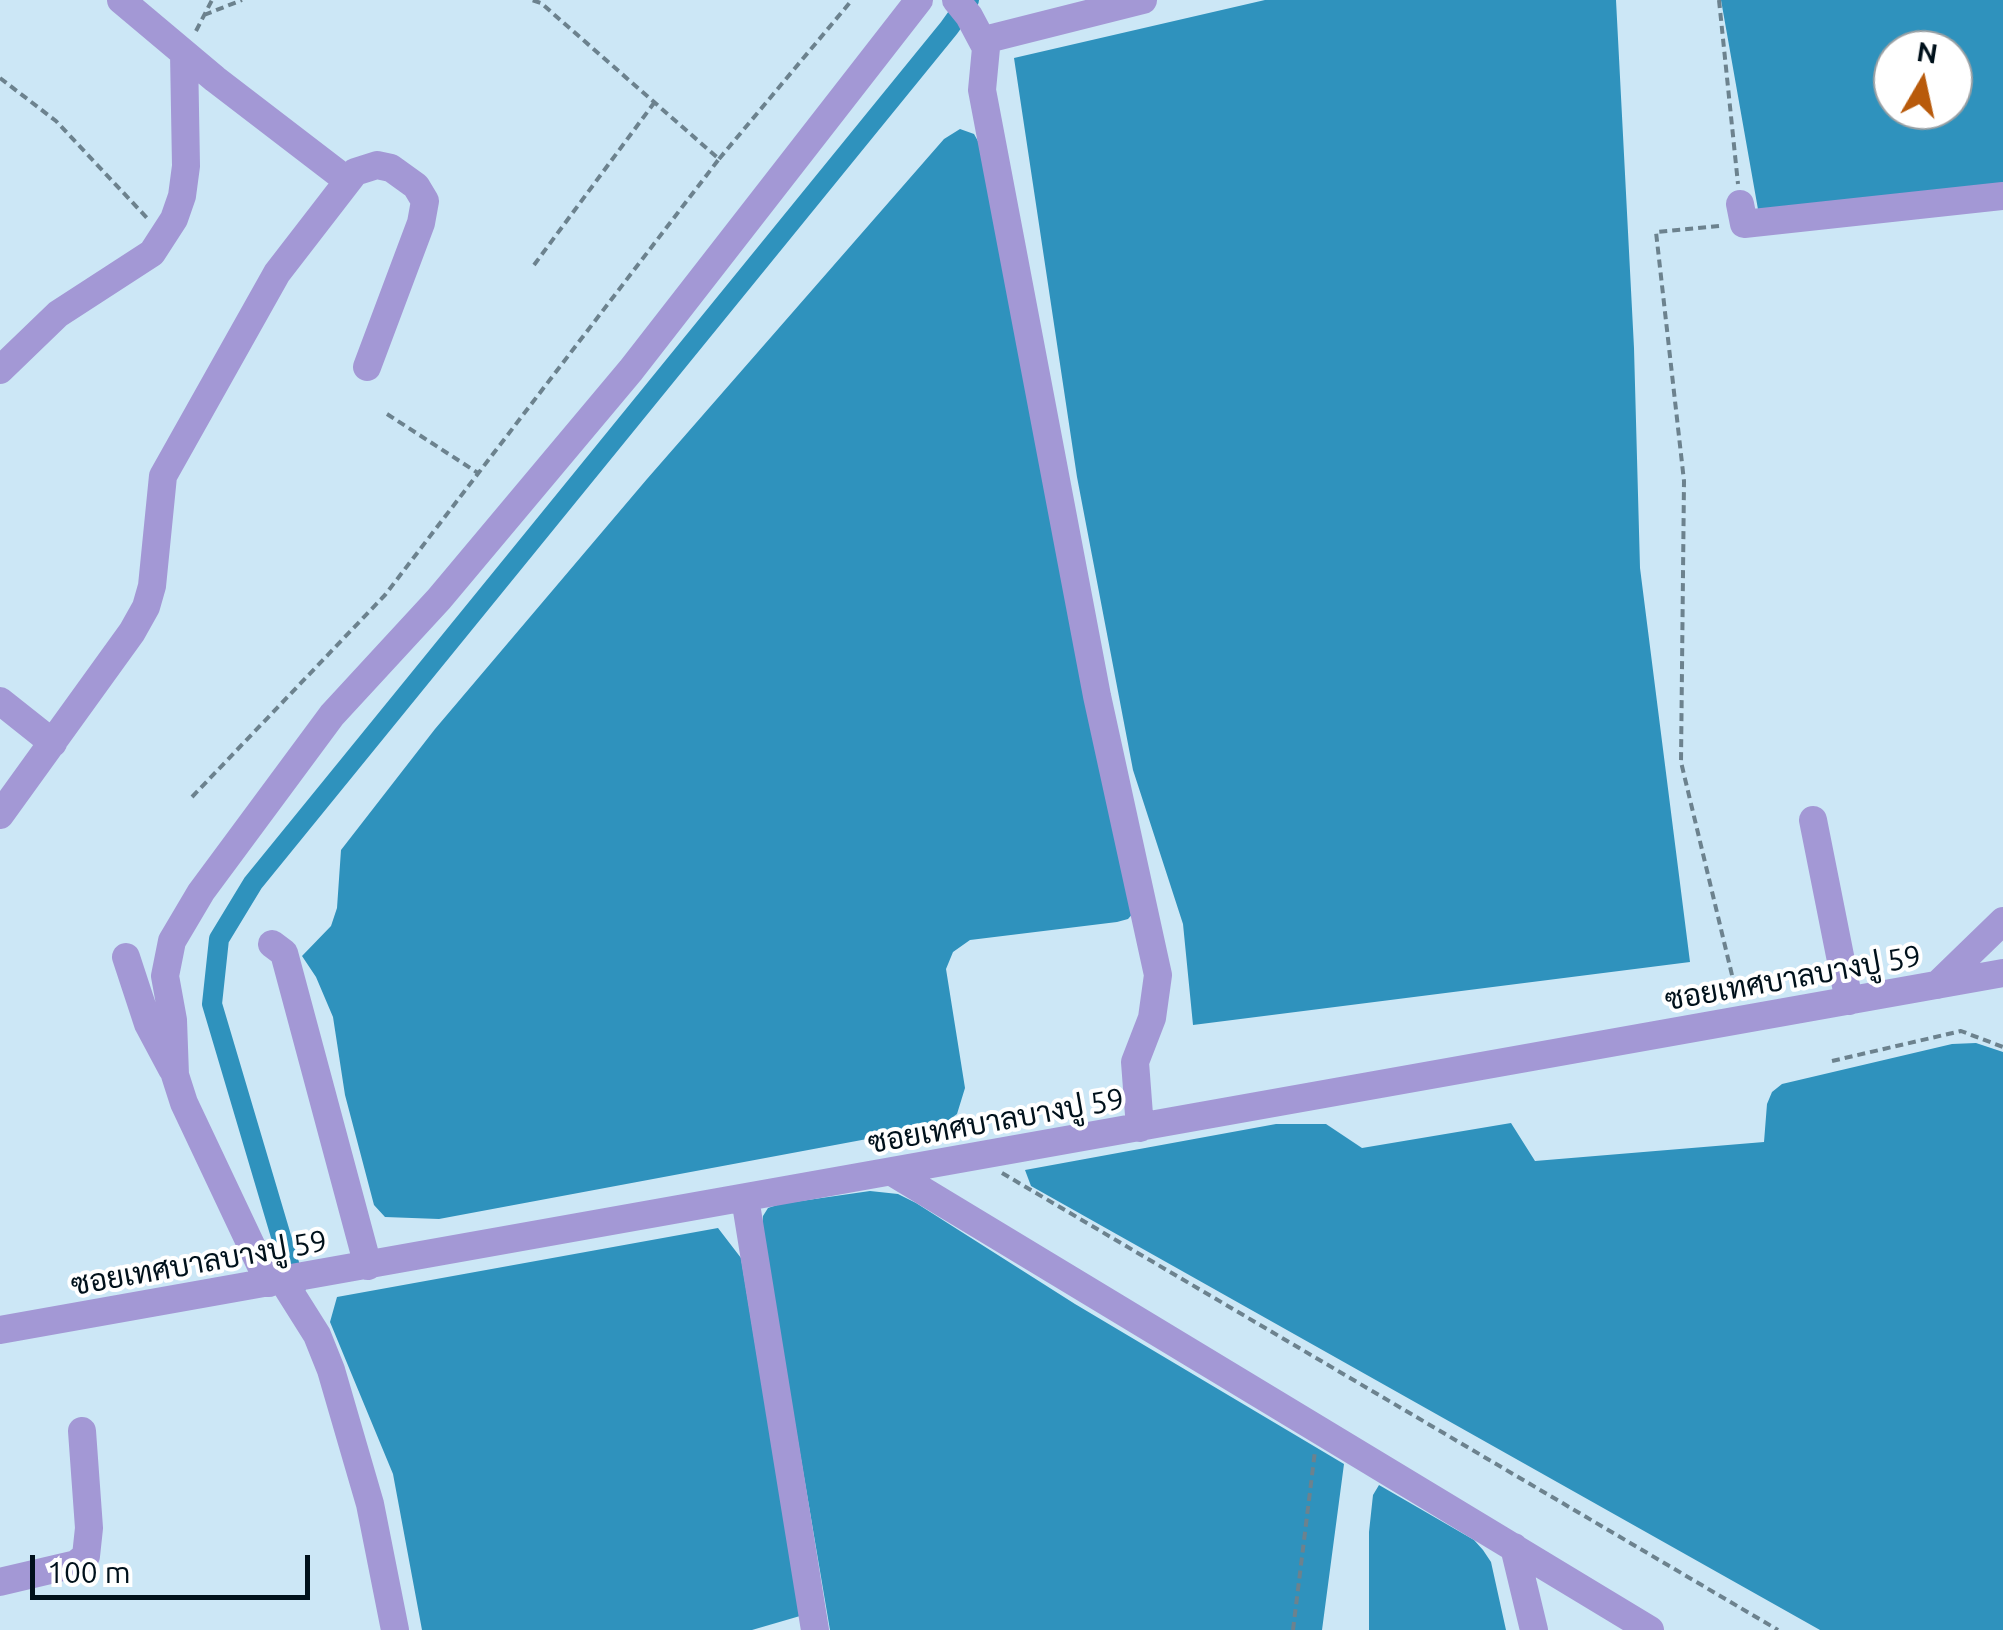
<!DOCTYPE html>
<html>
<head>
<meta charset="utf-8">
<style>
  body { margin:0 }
  #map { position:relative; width:2003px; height:1630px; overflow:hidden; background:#cce7f6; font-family:Ubuntu,sans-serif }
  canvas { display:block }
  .north { position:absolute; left:1873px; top:30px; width:100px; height:100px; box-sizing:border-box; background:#fff; border:2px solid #99a0a4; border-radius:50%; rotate:9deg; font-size:28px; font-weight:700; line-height:40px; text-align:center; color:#00111b }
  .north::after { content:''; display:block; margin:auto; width:35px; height:45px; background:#b85a0b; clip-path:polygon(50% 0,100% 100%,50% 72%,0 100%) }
  .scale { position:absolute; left:30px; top:1555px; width:280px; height:45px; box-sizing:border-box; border:5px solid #00111b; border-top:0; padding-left:12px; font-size:30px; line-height:35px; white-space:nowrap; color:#00111b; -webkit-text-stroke:8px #fff; paint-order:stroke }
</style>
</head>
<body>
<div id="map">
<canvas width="2003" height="1630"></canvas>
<div class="north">N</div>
<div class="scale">100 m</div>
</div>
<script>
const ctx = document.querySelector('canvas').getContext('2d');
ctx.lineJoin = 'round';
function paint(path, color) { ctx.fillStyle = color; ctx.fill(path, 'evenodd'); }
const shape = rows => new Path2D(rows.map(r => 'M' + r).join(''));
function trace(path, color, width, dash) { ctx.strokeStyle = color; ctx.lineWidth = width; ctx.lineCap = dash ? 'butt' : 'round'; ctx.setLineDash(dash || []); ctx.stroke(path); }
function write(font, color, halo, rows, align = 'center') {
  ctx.font = font + ' Ubuntu,Sarabun,sans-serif'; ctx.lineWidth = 8; ctx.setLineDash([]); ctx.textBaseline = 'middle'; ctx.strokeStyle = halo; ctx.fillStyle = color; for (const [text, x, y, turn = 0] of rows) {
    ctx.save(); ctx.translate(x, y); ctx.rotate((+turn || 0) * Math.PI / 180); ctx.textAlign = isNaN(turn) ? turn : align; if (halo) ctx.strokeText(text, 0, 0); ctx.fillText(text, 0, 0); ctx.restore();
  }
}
const water = shape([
  [1265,0,1616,0,1634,348,1640,568,1690,962,1193,1025,1183,924,1133,770,1077,477,1014,58],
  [1721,0,2003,0,2003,184,1759,215],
  [1893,50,1953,50,1953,110,1893,110],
  [960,129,974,134,979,143,1135,911,1128,919,1117,922,970,940,953,952,946,969,965,1088,957,1114,942,1125,439,1219,385,1217,374,1205,345,1095,333,1017,316,977,302,956,331,926,337,908,341,850,435,729,647,479,944,139],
  [1976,1043,2003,1052,2003,1630,1820,1630,1031,1186,1025,1170,1276,1124,1326,1124,1362,1148,1511,1123,1535,1161,1764,1142,1767,1104,1772,1092,1782,1084,1952,1044],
  [870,1191,898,1194,916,1203,1075,1304,1344,1464,1322,1630,830,1630,762,1229,763,1216,768,1208,780,1204],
  [718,1228,741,1258,800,1616,752,1630,422,1630,393,1474,330,1322,337,1297],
  [1379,1485,1474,1540,1483,1550,1491,1562,1506,1630,1369,1630,1369,1532,1373,1495]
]);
const canal = shape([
  [296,1287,212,1004,219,939,253,883,949,28,969,0]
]);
const path = shape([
  [1719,0,1738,184],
  [204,15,242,0],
  [196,31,212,0],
  [0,78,56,121,148,219],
  [719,159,852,0],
  [1719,226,1656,232,1684,481,1681,762,1737,996],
  [534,265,654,103],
  [387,414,478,473],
  [192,797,385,595,719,159,541,3,532,0],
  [1832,1061,1961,1031,2003,1047],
  [1002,1173,1778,1630],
  [1293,1630,1315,1451]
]);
const minor = shape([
  [121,0,215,79,348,181],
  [956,0,969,16,986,48,982,90,1097,696,1158,975,1152,1018,1135,1062,1140,1128],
  [984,40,1143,0],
  [1740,204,1744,224,2003,196],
  [0,370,58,314,152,253,174,219,182,196,186,166,184,53],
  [0,701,53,743],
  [0,815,132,632,146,607,152,586,163,476,277,273,355,172,377,165,391,168,416,186,425,201,421,223,367,367],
  [1813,820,1849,1001],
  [272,944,284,953,368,1266],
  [126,957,148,1024,172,1069],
  [1937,985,2003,921],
  [892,1172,1650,1630],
  [745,1198,815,1630],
  [283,1281,317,1335,331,1370,370,1504,395,1630],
  [269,1283,184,1103,175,1075,173,1020,165,976,172,941,201,892,332,715,439,599,631,370,919,0],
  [0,1330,2003,973],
  [1514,1547,1534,1630],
  [0,1582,76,1564,86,1556,89,1528,82,1431]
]);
const streetNames = [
  ["ซอยเทศบาลบางปู 59",1793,978,-10],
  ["ซอยเทศบาลบางปู 59",996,1121,-10],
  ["ซอยเทศบาลบางปู 59",199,1263,-10]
];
paint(water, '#2f92bd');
trace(canal, '#2f92bd', 20);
trace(path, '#6c828e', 4, [8, 5]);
trace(minor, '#a398d5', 28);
write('30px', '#00111b', '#fff', streetNames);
</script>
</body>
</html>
